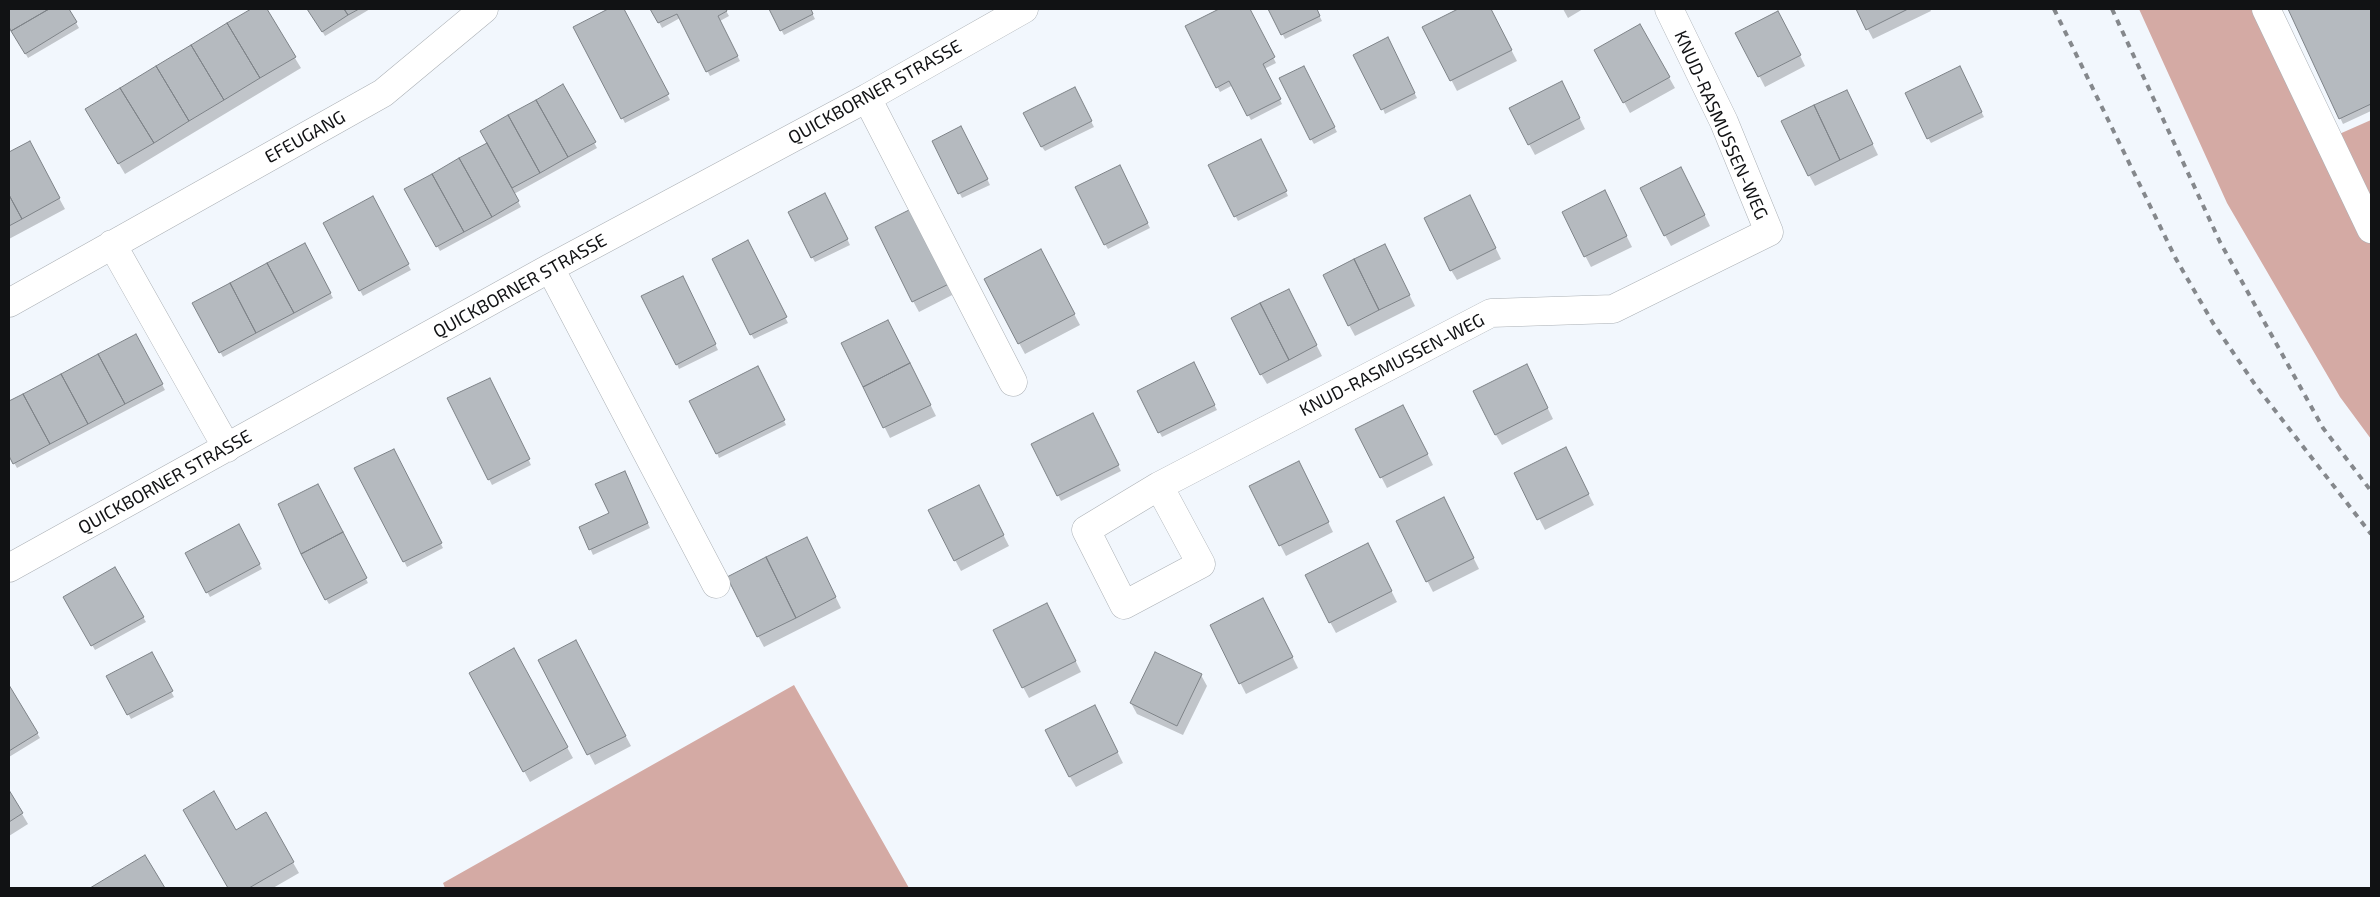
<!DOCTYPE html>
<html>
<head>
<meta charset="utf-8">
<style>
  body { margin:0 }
  #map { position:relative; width:2380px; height:897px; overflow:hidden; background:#f2f7fd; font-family:"Exo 2",sans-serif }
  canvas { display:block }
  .frame { position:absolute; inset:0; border:10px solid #111214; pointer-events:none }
</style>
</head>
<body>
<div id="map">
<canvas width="2380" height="897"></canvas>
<div class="frame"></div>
</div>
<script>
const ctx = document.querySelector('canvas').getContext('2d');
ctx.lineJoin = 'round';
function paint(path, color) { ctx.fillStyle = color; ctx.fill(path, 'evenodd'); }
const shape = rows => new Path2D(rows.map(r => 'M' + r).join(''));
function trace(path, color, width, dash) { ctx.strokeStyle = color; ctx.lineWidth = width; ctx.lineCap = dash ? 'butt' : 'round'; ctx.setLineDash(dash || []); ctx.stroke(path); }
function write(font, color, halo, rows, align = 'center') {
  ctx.font = font + ' "Exo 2",sans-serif'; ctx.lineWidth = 4; ctx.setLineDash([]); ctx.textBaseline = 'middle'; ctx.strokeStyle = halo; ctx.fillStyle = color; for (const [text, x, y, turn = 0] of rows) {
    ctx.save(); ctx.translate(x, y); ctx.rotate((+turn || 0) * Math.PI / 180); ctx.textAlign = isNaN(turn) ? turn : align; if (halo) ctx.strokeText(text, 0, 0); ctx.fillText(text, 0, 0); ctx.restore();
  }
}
const forest = shape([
  [2139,9,2252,9,2337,135,2371,120,2371,439,2340,397,2227,203],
  [794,685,909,888,445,888,443,883]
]);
const shadow = shape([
  [9,9,68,9,79,28,28,58,9,25],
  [253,9,265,9,301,68,125,174,87,110],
  [309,9,370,9,325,36],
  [611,9,623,9,670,100,625,123,575,27],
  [652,9,725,9,729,16,720,21,740,61,710,76,680,18,662,28],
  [770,9,810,9,815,19,784,35],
  [1222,9,1249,9,1276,63,1264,69,1282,104,1251,120,1233,85,1220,92,1187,27],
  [1270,9,1316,9,1322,21,1285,39],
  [1461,9,1490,9,1517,61,1457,91,1424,27],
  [1563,9,1583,9,1568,18],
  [1857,9,1930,9,1931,11,1873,39],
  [2289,9,2371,9,2371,111,2343,124],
  [1784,23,1805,66,1765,87,1737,33],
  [1640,26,1675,88,1630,113,1596,50],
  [1390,44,1417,98,1385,114,1383,109],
  [1306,72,1337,132,1314,144,1311,139],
  [1962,73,1984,117,1931,143,1928,138],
  [563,86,597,148,514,194,521,207,440,251,406,190,489,144],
  [1567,93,1585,129,1535,155,1529,144],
  [1077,94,1094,127,1045,151,1042,147],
  [1852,102,1878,155,1815,186,1809,175],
  [964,132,990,185,962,198,934,141],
  [29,143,65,209,9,239,9,153],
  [1263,145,1288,196,1238,221,1210,166],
  [1122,172,1150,228,1108,249,1105,244],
  [1687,179,1710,226,1671,246,1665,235],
  [372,198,411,270,363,296,324,223],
  [828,200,850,245,815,262,812,257],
  [1610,203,1632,247,1591,267,1563,213],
  [1476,208,1501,259,1457,280,1451,270],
  [925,217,962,290,919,312,913,301],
  [304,245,333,298,223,357,194,303],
  [750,247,788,323,754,339,751,334],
  [1390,256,1415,306,1355,336,1349,325],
  [1046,261,1080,325,1025,354,1019,343],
  [685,283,718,350,679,369,677,364],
  [1294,301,1322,356,1267,384,1261,374],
  [894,332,936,416,890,438,843,344],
  [136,336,165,390,17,468,9,454,9,403],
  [1196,369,1217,410,1162,437,1138,391],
  [761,373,786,425,719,458,717,453],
  [1532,376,1553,419,1502,445,1496,435],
  [492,384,531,465,492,485,449,399],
  [1409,417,1433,465,1387,488,1357,430],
  [1095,419,1121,471,1061,501,1033,444],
  [396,455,443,548,407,567,356,469],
  [1571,459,1594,505,1545,530,1516,474],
  [1304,473,1333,532,1286,556,1250,487],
  [627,477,650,528,593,555,581,528,611,514],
  [318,486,368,583,329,604,326,599],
  [984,497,1009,546,961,571,955,560],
  [1449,509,1479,569,1433,592,1397,522],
  [239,526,262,569,210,597,186,554],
  [812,549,841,608,764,647,758,636],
  [1373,555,1397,602,1336,633,1330,622],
  [115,569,146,622,95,650,65,598],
  [1269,610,1298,668,1246,694,1211,626],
  [1053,615,1081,672,1029,698,1023,687],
  [513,650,573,758,530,782,471,674],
  [581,652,631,746,595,765,539,660],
  [151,654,174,697,131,719,108,676],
  [1201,675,1207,686,1183,735,1137,714,1131,703],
  [9,687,40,738,9,757],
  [1100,717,1123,763,1076,787,1070,777],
  [9,792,28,824,9,836],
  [185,810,236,832,265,814,299,873,273,888,230,888],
  [144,856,164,888,92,888]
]);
const building = shape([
  [9,9,49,9,11,31,9,27,9,9],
  [49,9,69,9,77,22,25,54,11,31,49,9],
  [251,9,267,9,296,57,260,78,227,23,251,9],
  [307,9,344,9,348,15,322,32,307,9],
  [344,9,359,9,348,15,344,9],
  [608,9,624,9,669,94,621,119,573,27,608,9],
  [650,9,726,9,727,11,718,16,738,56,706,72,677,14,658,23,650,9],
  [769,9,811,9,813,14,780,31,769,9],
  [1219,9,1250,9,1275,57,1263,64,1281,99,1247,116,1229,81,1216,88,1185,26,1219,9],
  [1268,9,1317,9,1320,16,1281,35,1268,9],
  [1458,9,1491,9,1512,50,1450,81,1422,27,1458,9],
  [1856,9,1908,9,1866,30,1856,9],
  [2288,9,2371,9,2371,104,2339,119,2288,9],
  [1778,11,1801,55,1758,77,1735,33,1778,11],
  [227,23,260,78,224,100,191,45,227,23],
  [1640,24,1670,77,1623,103,1594,50,1640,24],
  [1388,37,1415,93,1381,110,1353,55,1388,37],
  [191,45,224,100,189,121,156,66,191,45],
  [156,66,189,121,154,143,120,88,156,66],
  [1304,66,1335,127,1310,140,1279,78,1304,66],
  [1960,66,1982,112,1927,139,1905,93,1960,66],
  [1562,81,1580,118,1528,145,1509,108,1562,81],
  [563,84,596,142,568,157,536,100,563,84],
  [1075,87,1092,121,1041,147,1023,113,1075,87],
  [120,88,154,143,118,164,85,109,120,88],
  [1847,90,1873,144,1840,160,1814,105,1847,90],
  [536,100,568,157,540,173,508,115,536,100],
  [1814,105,1840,160,1808,176,1781,121,1814,105],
  [508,115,540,173,512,188,480,131,508,115],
  [961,126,988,179,958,194,932,141,961,126],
  [1261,139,1287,191,1234,217,1208,165,1261,139],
  [30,141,60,198,22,219,9,195,9,152,30,141],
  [487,143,519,201,492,217,459,158,487,143],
  [459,158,492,217,464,232,432,174,459,158],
  [1120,165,1148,223,1104,245,1075,187,1120,165],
  [1681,167,1705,215,1664,236,1640,188,1681,167],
  [432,174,464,232,436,247,404,189,432,174],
  [1605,190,1627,236,1584,257,1562,212,1605,190],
  [825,193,848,239,811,258,788,212,825,193],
  [9,195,22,219,9,226,9,195],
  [1470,195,1496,248,1450,271,1424,218,1470,195],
  [373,196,409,264,359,291,323,223,373,196],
  [919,205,957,280,912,302,875,227,919,205],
  [748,240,787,317,750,335,712,259,748,240],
  [305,243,331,293,294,313,267,263,305,243],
  [1385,244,1410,295,1379,310,1354,259,1385,244],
  [1041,249,1075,314,1018,344,984,279,1041,249],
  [1354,259,1379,310,1348,326,1323,275,1354,259],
  [267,263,294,313,256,333,230,283,267,263],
  [683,276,716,344,676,365,641,296,683,276],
  [230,283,256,333,219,353,192,303,230,283],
  [1289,289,1317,345,1289,360,1260,303,1289,289],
  [1260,303,1289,360,1260,375,1231,318,1260,303],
  [888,320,910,363,863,387,841,343,888,320],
  [136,334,163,384,125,404,98,354,136,334],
  [98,354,125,404,88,424,61,374,98,354],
  [1194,362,1215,405,1158,433,1137,391,1194,362],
  [910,363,931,405,883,428,863,387,910,363],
  [1527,364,1548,408,1495,435,1473,391,1527,364],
  [758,366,785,420,716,454,689,401,758,366],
  [61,374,88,424,50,444,23,394,61,374],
  [490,378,530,459,488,480,447,398,490,378],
  [23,394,50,444,13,464,9,456,9,401,23,394],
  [1403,405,1428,454,1380,478,1355,429,1403,405],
  [1093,413,1119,465,1057,496,1031,444,1093,413],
  [1566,447,1589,494,1537,520,1514,473,1566,447],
  [394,449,442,543,403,562,354,468,394,449],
  [1299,461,1329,522,1279,546,1249,486,1299,461],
  [625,471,648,523,589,550,579,527,609,513,595,484,625,471],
  [318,484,343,532,301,554,278,504,318,484],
  [979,485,1004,535,954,561,928,510,979,485],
  [1444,497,1474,558,1426,582,1396,521,1444,497],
  [239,524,260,564,206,593,185,553,239,524],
  [343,532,367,578,325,600,301,554,343,532],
  [807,537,836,597,796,618,766,557,807,537],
  [1368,543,1392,591,1329,623,1305,575,1368,543],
  [766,557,796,618,757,637,727,577,766,557],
  [115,567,144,617,91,646,63,597,115,567],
  [1263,598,1293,657,1239,684,1210,625,1263,598],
  [1047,603,1076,661,1022,688,993,630,1047,603],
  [576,640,626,736,587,755,538,660,576,640],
  [514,648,568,747,523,772,469,673,514,648],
  [152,652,173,691,127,715,106,676,152,652],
  [1155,652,1202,674,1177,726,1130,703,1155,652],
  [9,685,38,733,9,751,9,685],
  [1095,705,1118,752,1069,777,1045,730,1095,705],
  [9,790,23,813,9,822,9,790],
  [214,791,236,830,266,812,294,862,249,888,228,888,183,810,214,791],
  [145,855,165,888,90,888,145,855]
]);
const minor = shape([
  [2266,9,2371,229],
  [867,98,1013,382],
  [112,244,227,448],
  [550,268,716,584],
  [9,303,383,93,484,9],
  [1159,486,1201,564,1124,605,1086,530,1159,486,1491,313,1613,309,1769,232,1724,122,1669,9],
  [9,568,550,268,867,98,1024,9]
]);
const rail = shape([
  [2054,9,2176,259,2213,323,2256,386,2371,534],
  [2112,9,2220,242,2323,428,2371,491]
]);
const streetNames = [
  ["QUICKBORNER STRASSE",875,92,-29],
  ["KNUD-RASMUSSEN-WEG",1721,125,66],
  ["EFEUGANG",305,137,-29],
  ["QUICKBORNER STRASSE",520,286,-29],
  ["KNUD-RASMUSSEN-WEG",1392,365,-27],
  ["QUICKBORNER STRASSE",165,482,-29]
];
paint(forest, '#d4aaa4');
paint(shadow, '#0003');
paint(building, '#b5babf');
trace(building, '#7e8388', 1);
trace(minor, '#abb0b5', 29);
trace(minor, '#fff', 28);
trace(rail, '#85888c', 4, [6, 6]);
write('18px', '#111214', '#fff', streetNames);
</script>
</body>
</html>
